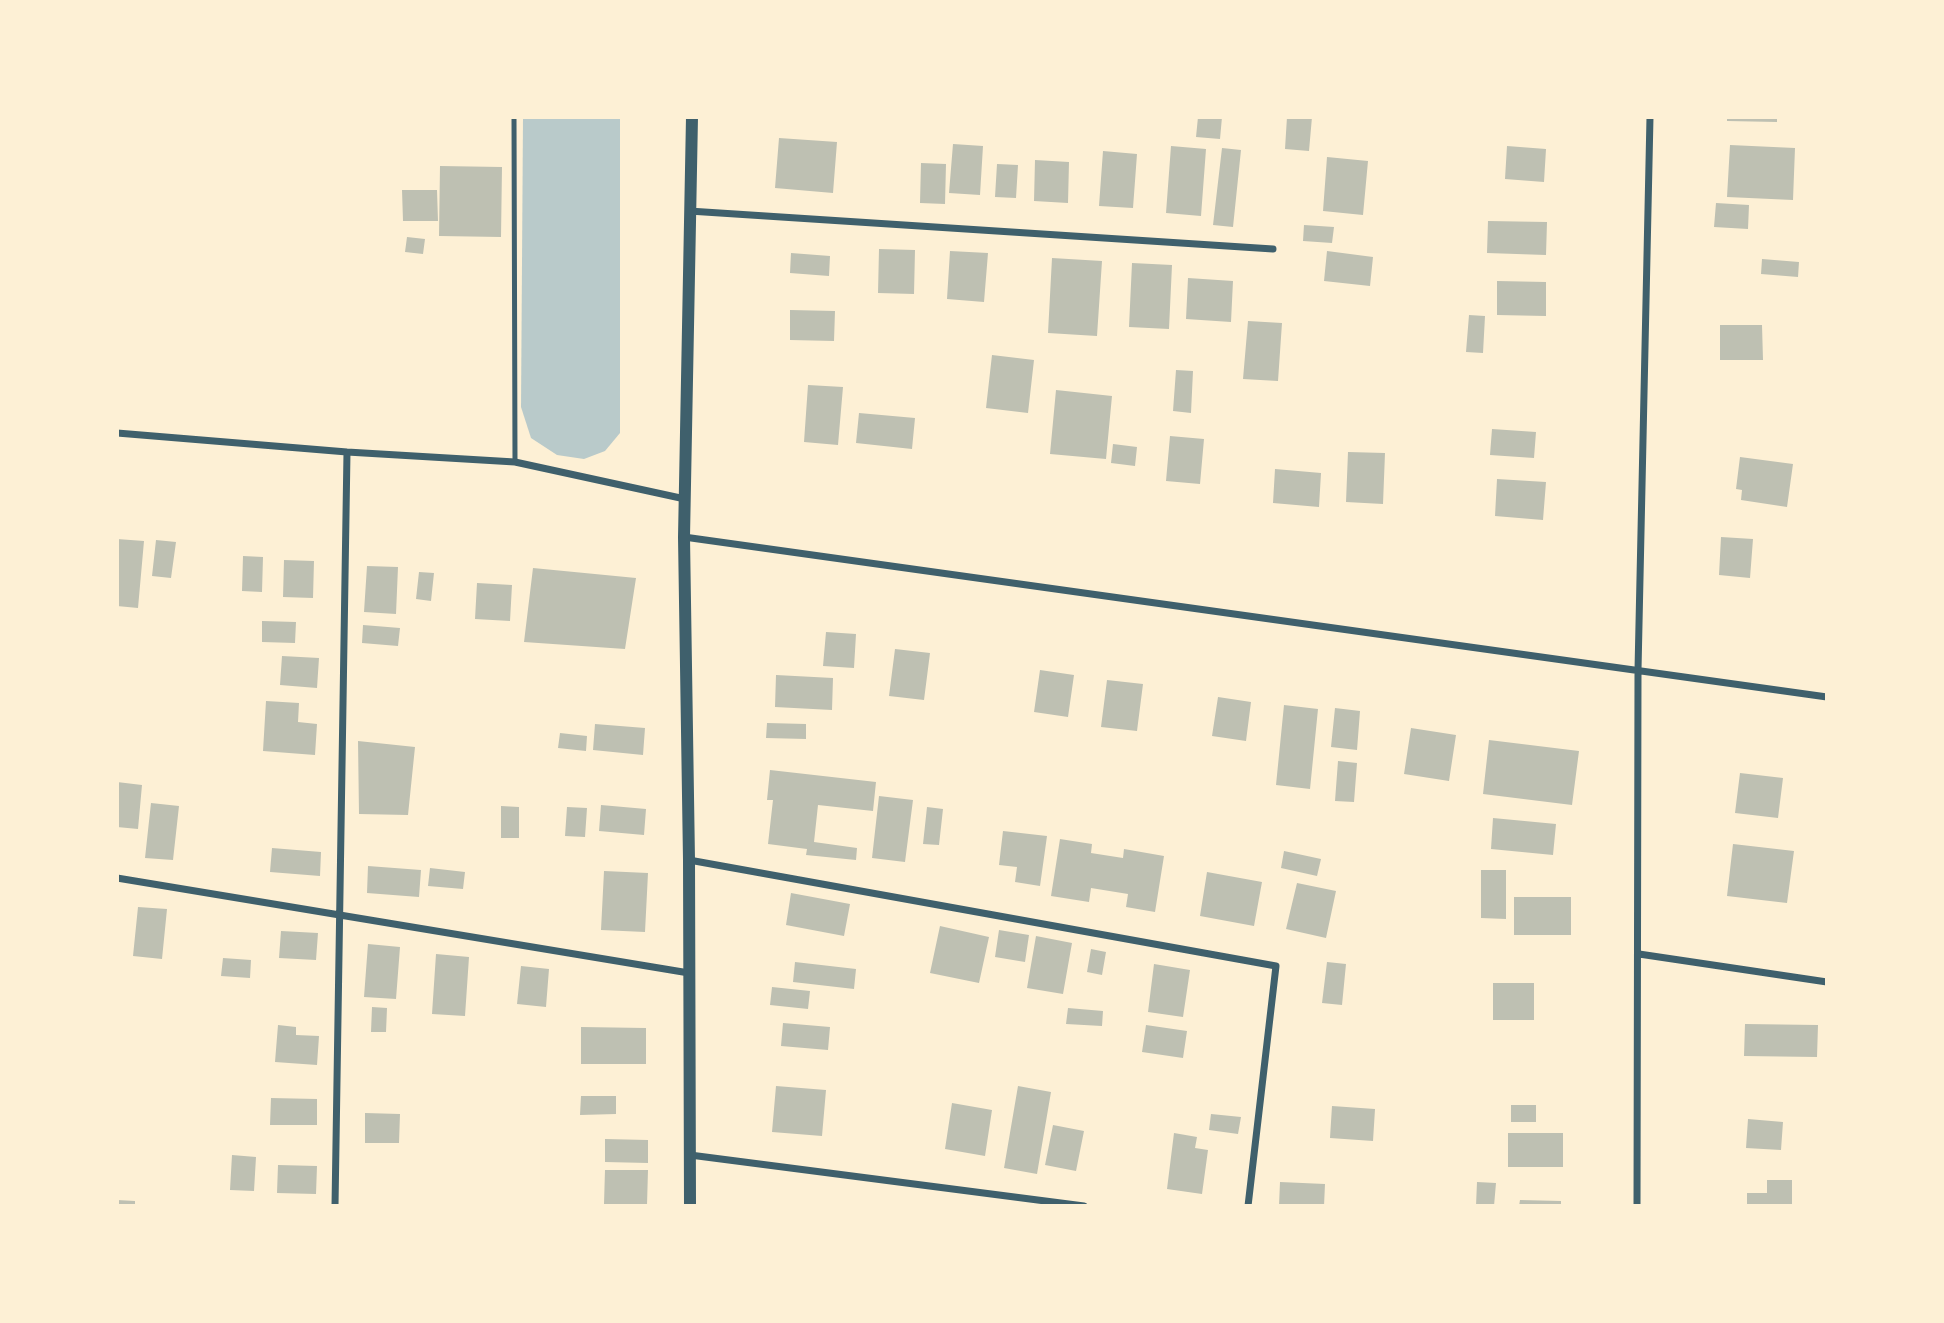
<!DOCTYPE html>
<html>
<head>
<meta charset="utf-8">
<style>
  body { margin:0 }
  #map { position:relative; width:1944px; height:1323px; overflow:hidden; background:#fdf0d5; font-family:"Source Serif 4",serif }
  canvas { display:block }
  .frame { position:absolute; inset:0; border:119px solid #fdf0d5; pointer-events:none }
</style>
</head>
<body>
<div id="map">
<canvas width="1944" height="1323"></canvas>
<div class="frame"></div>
</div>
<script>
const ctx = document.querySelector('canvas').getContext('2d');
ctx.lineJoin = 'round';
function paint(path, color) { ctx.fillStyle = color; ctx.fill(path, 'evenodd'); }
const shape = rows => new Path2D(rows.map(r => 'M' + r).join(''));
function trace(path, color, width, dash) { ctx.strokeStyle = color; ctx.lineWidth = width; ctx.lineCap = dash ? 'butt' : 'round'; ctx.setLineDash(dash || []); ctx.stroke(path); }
const green = shape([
  [523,117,620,117,620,433,605,451,584,459,557,455,531,438,521,407]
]);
const building = shape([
  [1198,117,1222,117,1220,139,1196,137],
  [1287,117,1312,117,1309,151,1285,149],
  [1727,117,1777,117,1777,122,1727,121],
  [779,138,837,142,833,193,775,188],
  [953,144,983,146,980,195,949,193],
  [1730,145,1795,148,1793,200,1727,197],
  [1171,146,1206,149,1201,216,1166,213],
  [1507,146,1546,149,1544,182,1505,179],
  [1222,148,1241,150,1233,227,1213,225],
  [1103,151,1137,154,1133,208,1099,206],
  [1327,157,1368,161,1363,215,1323,211],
  [1035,160,1069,162,1068,203,1034,201],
  [921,163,946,164,945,204,920,203],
  [997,164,1018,165,1016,198,995,197],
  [440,166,502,167,501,237,439,236],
  [402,190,437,190,438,221,403,221],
  [1716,203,1749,205,1748,229,1714,227],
  [1488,221,1547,222,1546,255,1487,253],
  [1304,225,1334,227,1332,243,1303,241],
  [407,237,425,239,423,254,405,252],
  [879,249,915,250,914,294,878,293],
  [950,251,988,253,984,302,947,299],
  [1327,251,1373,257,1370,286,1324,281],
  [791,253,830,256,829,276,790,273],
  [1052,258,1102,261,1097,336,1048,333],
  [1762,259,1799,262,1798,277,1761,274],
  [1132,263,1172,265,1169,329,1129,327],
  [1188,278,1233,281,1231,322,1186,319],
  [1497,281,1546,282,1546,316,1497,315],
  [790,310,835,311,834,341,790,340],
  [1469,315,1485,316,1483,353,1466,352],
  [1248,321,1282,323,1278,381,1243,379],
  [1720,325,1762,325,1763,360,1720,360],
  [992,355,1034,360,1028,413,986,408],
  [1176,370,1193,371,1191,413,1173,411],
  [808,385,843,387,838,445,804,442],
  [1056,390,1112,396,1106,459,1050,454],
  [859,413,915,418,912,449,856,443],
  [1492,429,1536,432,1534,458,1490,455],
  [1170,436,1204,439,1200,484,1166,481],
  [1113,444,1137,447,1135,466,1111,463],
  [1348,452,1385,453,1383,504,1346,502],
  [1740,457,1793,464,1787,507,1741,500,1742,490,1736,489],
  [1275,469,1321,473,1319,507,1273,503],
  [1497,479,1546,482,1543,520,1495,516],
  [1721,537,1753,539,1750,578,1719,575],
  [117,539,144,541,138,608,117,606],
  [156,540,176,542,171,578,152,576],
  [243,556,263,557,262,592,242,591],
  [284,560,314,561,313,598,283,597],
  [367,566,398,567,396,614,364,612],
  [533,568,636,578,625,649,524,642],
  [419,572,434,573,431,601,416,599],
  [477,583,512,585,510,621,475,619],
  [262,621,296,622,295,643,262,642],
  [363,625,400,628,398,646,362,643],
  [826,632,856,634,854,668,823,666],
  [895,649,930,653,924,700,889,696],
  [282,656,319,658,317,688,280,685],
  [1040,670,1074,675,1068,717,1034,712],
  [776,675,833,678,832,710,775,707],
  [1107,680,1143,684,1137,731,1101,727],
  [1218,697,1251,702,1246,741,1212,736],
  [266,701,299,703,298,722,317,724,315,755,263,751],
  [1284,705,1318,709,1310,789,1276,785],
  [1335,708,1360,711,1357,750,1331,747],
  [767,723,806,724,806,739,766,738],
  [595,724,645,728,643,755,593,750],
  [1411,728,1456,735,1449,781,1404,774],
  [560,733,587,736,586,751,558,748],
  [1489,740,1579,751,1572,805,1483,794],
  [358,741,415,747,408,815,359,814],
  [1338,761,1357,763,1354,802,1335,801],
  [770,770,876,782,873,811,818,805,814,842,857,848,856,860,806,855,807,849,768,844,773,800,767,800],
  [1740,773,1783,778,1778,818,1735,813],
  [117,782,142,785,138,829,117,827],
  [879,796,913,800,905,862,872,858],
  [151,803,179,806,173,860,145,858],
  [601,805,646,809,644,835,599,831],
  [501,806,519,807,519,838,501,838],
  [567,807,587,808,585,837,565,836],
  [927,807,943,809,939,845,923,844],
  [1493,818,1556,824,1553,855,1491,849],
  [1003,831,1047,836,1040,886,1015,882,1017,867,999,865],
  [1060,839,1092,844,1091,853,1123,858,1124,849,1164,856,1155,912,1126,907,1128,894,1091,888,1089,902,1051,896],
  [1733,844,1794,851,1787,903,1727,896],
  [272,848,321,852,320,876,270,872],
  [1284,851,1321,859,1317,876,1281,868],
  [368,866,421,870,419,897,367,893],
  [430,868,465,872,463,889,428,886],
  [1481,870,1506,870,1506,919,1481,918],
  [604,871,648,873,645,932,601,930],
  [1207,872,1262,882,1254,926,1200,916],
  [1297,883,1336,891,1326,938,1286,929],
  [791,893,850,904,844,936,786,925],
  [1514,897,1571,897,1571,935,1514,935],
  [138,907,167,909,162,959,133,956],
  [940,926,989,937,979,983,930,973],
  [999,930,1029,935,1025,962,995,957],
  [281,931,318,933,316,960,279,958],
  [1036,936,1072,943,1063,994,1027,988],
  [368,944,400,947,396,999,364,997],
  [1091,949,1106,952,1102,975,1087,972],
  [436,954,469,957,465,1016,432,1014],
  [223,958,251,960,250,978,221,976],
  [795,962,856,969,854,989,793,982],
  [1327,962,1346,964,1342,1005,1322,1003],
  [1154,964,1190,970,1183,1017,1148,1012],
  [521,966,549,969,546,1007,517,1004],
  [1493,983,1534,983,1534,1020,1493,1020],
  [772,987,810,991,808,1009,770,1005],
  [372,1007,387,1008,386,1032,371,1032],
  [1068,1008,1103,1011,1102,1026,1066,1024],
  [783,1023,830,1027,828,1050,781,1046],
  [1745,1024,1818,1025,1817,1057,1744,1056],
  [278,1025,296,1027,296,1035,319,1036,317,1065,275,1062],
  [1146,1025,1187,1031,1183,1058,1142,1052],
  [581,1027,646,1028,646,1064,581,1064],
  [776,1086,826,1090,822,1136,772,1132],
  [1018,1086,1051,1092,1037,1174,1004,1168],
  [581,1096,616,1096,616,1114,580,1115],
  [271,1098,317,1099,317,1125,270,1125],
  [952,1103,992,1110,985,1156,945,1149],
  [1511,1105,1536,1105,1536,1122,1511,1122],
  [1332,1106,1375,1109,1373,1141,1330,1138],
  [365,1113,400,1114,399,1143,365,1143],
  [1211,1114,1241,1117,1238,1134,1209,1130],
  [1748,1119,1783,1122,1781,1150,1746,1148],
  [1053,1125,1084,1131,1076,1171,1045,1165],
  [1174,1133,1197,1137,1195,1148,1208,1150,1202,1194,1167,1189],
  [1508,1133,1563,1133,1563,1167,1508,1167],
  [605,1139,648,1140,648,1163,605,1162],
  [232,1155,256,1157,254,1191,230,1190],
  [278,1165,317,1166,316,1194,277,1193],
  [605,1170,648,1170,647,1205,604,1204],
  [1767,1180,1792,1180,1792,1206,1747,1206,1747,1193,1767,1193],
  [1280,1182,1325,1184,1324,1206,1279,1206],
  [1477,1182,1496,1183,1494,1206,1476,1206],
  [117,1200,135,1201,135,1206,117,1206],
  [1520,1200,1561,1201,1561,1206,1519,1206]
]);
const service = shape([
  [514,117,515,462]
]);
const minor = shape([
  [689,211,1273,249],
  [117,433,347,452,515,462,685,499],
  [684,537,1827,697],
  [689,860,1276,966,1248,1206],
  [117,878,689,973],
  [1639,954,1827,982],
  [690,1155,1084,1206],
  [335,1206,347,452],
  [1637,1206,1638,670,1650,117]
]);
const tertiary = shape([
  [690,1206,689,860,684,537,692,117]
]);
paint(green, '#b9caca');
paint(building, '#bec0b2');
trace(service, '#3f606c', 5);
trace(minor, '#3f606c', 7);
trace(tertiary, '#3f606c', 12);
</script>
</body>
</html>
